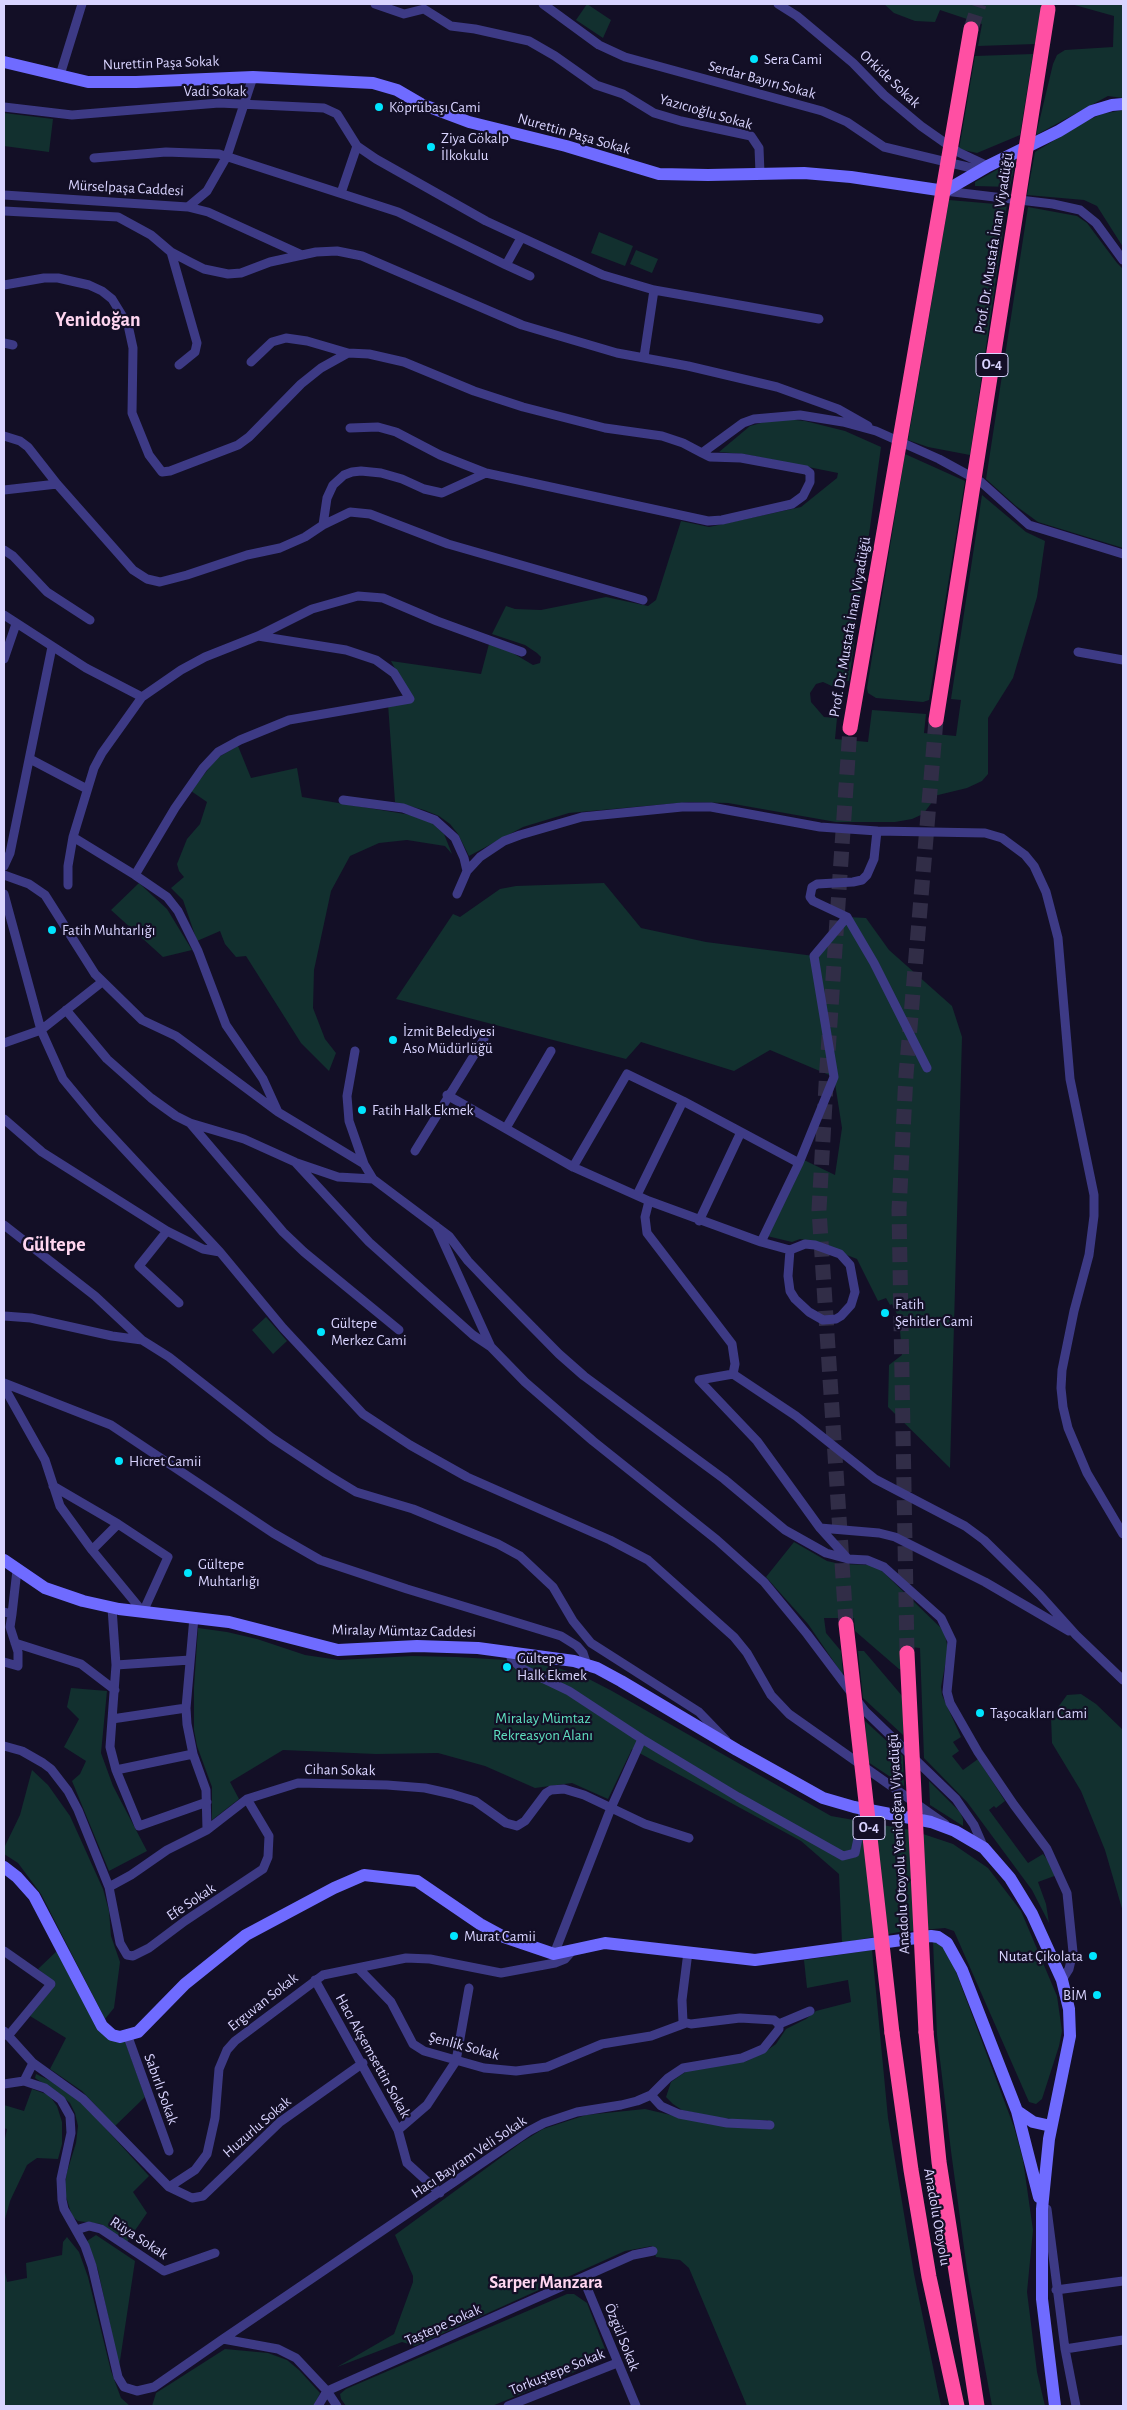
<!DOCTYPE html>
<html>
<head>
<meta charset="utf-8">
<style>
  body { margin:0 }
  #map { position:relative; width:1127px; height:2410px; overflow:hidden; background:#130f26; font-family:"Alegreya Sans",sans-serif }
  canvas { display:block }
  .frame { position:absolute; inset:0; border:5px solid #d9d4ff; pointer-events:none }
</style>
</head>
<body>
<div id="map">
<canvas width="1127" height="2410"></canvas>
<div class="frame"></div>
</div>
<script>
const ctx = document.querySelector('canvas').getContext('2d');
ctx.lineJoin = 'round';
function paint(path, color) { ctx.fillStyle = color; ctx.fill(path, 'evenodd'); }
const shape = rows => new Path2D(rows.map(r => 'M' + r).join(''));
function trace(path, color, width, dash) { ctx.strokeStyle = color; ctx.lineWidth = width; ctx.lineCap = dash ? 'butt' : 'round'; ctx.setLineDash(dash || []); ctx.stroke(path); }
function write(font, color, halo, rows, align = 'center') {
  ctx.font = font + ' "Alegreya Sans",sans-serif'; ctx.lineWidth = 4.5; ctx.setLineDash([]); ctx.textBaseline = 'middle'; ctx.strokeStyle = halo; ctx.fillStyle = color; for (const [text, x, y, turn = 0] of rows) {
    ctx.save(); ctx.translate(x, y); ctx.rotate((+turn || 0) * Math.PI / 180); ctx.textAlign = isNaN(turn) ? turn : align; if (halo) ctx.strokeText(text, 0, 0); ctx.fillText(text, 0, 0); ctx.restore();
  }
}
const green = shape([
  [587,4,611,20,603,38,576,20],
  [884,4,1041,4,1046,5,1035,44,978,46,982,24,940,10,935,22,915,21,894,13],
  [1071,4,1123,4,1123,98,1108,96,1036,135,1053,64,1057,55,1065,50,1113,47,1114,16],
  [1033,54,1020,135,977,153,959,149,975,56],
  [1123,110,1123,247,1097,206,1084,200,1027,195,1035,152,1086,121,1102,114],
  [4,113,53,119,49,152,4,146],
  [1016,159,1010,187,975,186,975,182],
  [949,200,1007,205,970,455,928,447,908,440],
  [1028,207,1077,216,1087,223,1117,263,1123,269,1123,548,1038,522,1016,506,986,479],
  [599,232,633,246,625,266,591,253],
  [636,250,658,259,652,273,630,264],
  [785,419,805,421,845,431,881,447,849,681,840,680,838,686,834,687,823,682,816,684,810,693,811,702,824,717,837,718,835,739,868,742,872,710,926,714,924,733,956,736,961,700,951,699,982,495,1026,532,1045,541,1037,597,1013,678,988,718,988,774,982,781,967,788,934,796,933,801,923,814,912,819,895,822,836,822,728,803,689,802,569,813,523,827,469,856,458,834,450,824,439,816,424,810,395,802,388,704,408,693,391,661,481,674,489,644,511,652,533,665,540,663,541,657,537,653,525,645,492,634,506,606,515,609,541,610,606,597,648,606,656,600,681,521,709,527,801,507,837,478,838,473,744,454,719,452,750,426,768,421],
  [905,454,965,481,929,700,923,702,876,698,868,693,867,688],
  [238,746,251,778,297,768,302,797,411,815,432,823,444,834,452,854,445,846,407,840,379,843,350,856,331,891,314,970,313,1008,325,1039,336,1053,329,1071,301,1043,246,956,236,957,225,944,220,931,197,941,183,900,171,888,184,877,179,871,177,864,187,839,200,824,207,802,191,791,217,758],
  [139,883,167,909,192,950,163,957,111,910],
  [604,883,641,928,706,942,814,956,847,917,866,918,889,950,952,1006,962,1037,950,1468,888,1407,889,1365,902,1355,899,1318,892,1304,890,1305,886,1298,878,1301,857,1259,811,1241,800,1239,792,1242,767,1236,804,1160,835,1175,842,1128,834,1077,770,1050,734,1071,641,1042,626,1059,396,999,453,914,460,917,500,889,516,886],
  [266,1317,287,1341,273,1354,252,1330],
  [794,1542,827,1561,840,1564,872,1565,881,1570,941,1628,945,1634,948,1650,941,1687,942,1695,961,1737,953,1742,959,1751,952,1756,963,1770,978,1759,1005,1801,996,1808,994,1806,989,1810,1028,1863,1043,1854,1049,1862,1057,1875,1038,1882,1046,1904,1049,1923,1032,1890,967,1802,924,1758,920,1648,902,1646,902,1670,899,1669,855,1631,854,1618,824,1618,826,1633,841,1651,843,1675,808,1624,766,1577],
  [198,1628,227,1632,257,1639,305,1655,339,1660,412,1656,457,1657,522,1661,558,1668,583,1676,612,1691,831,1816,911,1830,953,1844,988,1868,1021,1911,1057,1996,1062,2031,1059,2046,1042,2099,1036,2104,1029,2102,954,1931,945,1928,899,1932,842,1943,839,1874,801,1841,632,1749,608,1799,572,1783,535,1788,485,1766,438,1753,376,1754,283,1750,230,1782,239,1799,212,1820,212,1787,197,1746,194,1730,194,1687],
  [858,1651,864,1651,903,1697,903,1735,863,1698],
  [71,1688,107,1691,101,1753,113,1786,147,1851,109,1871,72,1781,80,1774,86,1761,64,1747,79,1719,67,1707],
  [1081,1694,1096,1704,1123,1730,1123,1912,1105,1850,1081,1791,1052,1743,1051,1717,1067,1695],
  [865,1721,903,1756,904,1786,868,1762],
  [32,1770,48,1785,70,1816,103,1889,109,1911,111,1936,120,1962,114,2008,105,2019,41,1894,18,1863,4,1854,4,1848,20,1815],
  [929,1781,960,1812,963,1819,963,1826,930,1805],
  [933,1941,944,1945,950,1956,1014,2127,1023,2160,1033,2230,1027,2292,1037,2372,1045,2406,992,2406,967,2270,951,2151,937,2035],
  [59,1949,100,2028,125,2041,145,2097,115,2126,82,2091,50,2069,66,2038,30,2016,56,1984,38,1969],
  [872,1950,888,2118,914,2274,941,2406,747,2406,689,2268,680,2260,656,2257,652,2246,625,2251,415,2346,402,2342,337,2367,394,2334,413,2282,413,2276,395,2235,522,2142,543,2129,586,2115,645,2109,709,2124,768,2129,768,2120,747,2121,714,2117,682,2110,673,2104,666,2097,671,2082,688,2070,747,2061,766,2051,776,2044,786,2029,806,2019,816,2011,851,2002,848,1980,807,1988,804,1960],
  [36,2074,66,2088,77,2097,149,2176,133,2192,147,2213,127,2242,101,2224,78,2221,72,2216,64,2190,67,2172,76,2143,78,2126,75,2113,70,2103,61,2095,35,2078],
  [32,2089,49,2095,57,2106,62,2122,62,2144,58,2159,37,2158,27,2165,10,2201,5,2219,4,2143,7,2129,4,2128,4,2105,24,2111],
  [96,2235,135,2261,119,2367,98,2270,87,2241],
  [67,2237,79,2252,88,2277,111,2371,121,2398,130,2406,4,2406,4,2267,7,2282,27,2278,26,2263,62,2255,63,2242],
  [567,2294,574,2294,587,2303,605,2349,603,2355,589,2366,492,2406,346,2406,341,2399,340,2394,346,2389],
  [225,2349,268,2353,287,2360,299,2370,320,2393,314,2406,152,2406,156,2393]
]);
const highwayTunnel = shape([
  [971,29,979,4],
  [846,1624,819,1210,827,1067,850,728],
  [907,1653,899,1210,906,1075,936,720]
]);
const street = shape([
  [375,4,404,14,424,9,451,26,475,29,529,41,555,56,596,85,623,94,654,113,681,121,751,136,759,148,760,173],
  [543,4,599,45,625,57,822,111,847,122,884,147,980,170],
  [778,4,797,16,853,63,884,95,921,126,958,152,988,166],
  [60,75,82,4],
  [4,107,72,115,219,103,324,108,337,114,357,146,376,159,486,221,603,275,654,290,819,319],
  [94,158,166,152,219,154,398,212,506,265,521,238],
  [945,191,1053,204,1080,210,1096,223,1123,260],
  [341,193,357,146],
  [4,195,188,207,207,191,227,156,253,77],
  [188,207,208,212,300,254],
  [4,211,118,217,151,235,171,252,190,262,204,269,228,274,241,273,270,262,316,252,337,251,362,256,522,325,617,353,688,366,777,387,838,409,868,426],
  [171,252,197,343,195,352,179,365],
  [506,265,530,276],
  [4,285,44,278,58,278,89,285,102,291,112,299,128,325,133,348,132,413,149,455,162,472,170,471,238,445,249,437,301,384,321,368,348,353,369,354,404,362,474,391,523,407,605,428,662,436,683,443,702,453,743,423,754,419,800,415,843,422,876,431,939,459,981,482,1029,525,1123,554],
  [4,343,13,345],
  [644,357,654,290],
  [251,362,272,342,286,338,307,341,348,353],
  [350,428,378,427,396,432,440,455,486,473,708,521,722,520,792,504,803,496,810,482,810,473,806,470,741,458,710,457,702,453],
  [4,436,20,441,28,447,57,484,133,570,147,579,160,582,187,575,247,555,280,548,305,537,323,525,327,498,333,485,344,475,352,472,361,471,381,473,402,479,424,489,442,493,486,473],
  [4,490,57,484],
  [323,525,350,512,370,514,448,544,643,600],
  [4,550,13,556,47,592,90,620],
  [4,615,86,668,142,697],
  [258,636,346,650,376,660,394,673,410,699,289,720,240,740,218,752,203,768,175,808,135,875,167,897,178,911,198,951,226,1025,263,1079,278,1112],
  [1078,652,1123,660],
  [4,659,16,624],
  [30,759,87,789],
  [343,800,403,808,435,820,455,838,464,858,467,871],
  [877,831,874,859,867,875,862,880,853,882,817,884,812,887,810,897,813,901,847,917,874,963,927,1068],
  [73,837,135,875],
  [4,866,10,853,52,647],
  [4,875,29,884,45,895,95,974,142,1020,176,1036,278,1112,364,1164],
  [68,885,68,866,73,837,94,768,102,753,142,697,181,670,205,657,258,636,312,609,358,596,383,598,437,621,522,652],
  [4,894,41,1030,63,1079,97,1120,220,1252,283,1328,363,1414,410,1445,467,1477,610,1540,648,1560,734,1637,747,1653,771,1695,789,1714,945,1824],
  [457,894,467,871,480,857,504,841,520,835,582,817,682,807,711,807,820,827,877,831,985,833,1002,838,1025,855,1034,866,1046,892,1058,938,1070,1079,1094,1195,1094,1216,1089,1255,1074,1311,1062,1370,1061,1388,1063,1407,1068,1428,1087,1473,1123,1534],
  [66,1010,107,1059,151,1098,176,1116,190,1123,244,1139,295,1162,369,1242,473,1335,491,1347],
  [4,1043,41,1030,102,982],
  [355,1051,347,1096,349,1121,364,1164,373,1179,449,1236,468,1261,489,1283,559,1354,584,1376,724,1479,785,1530,826,1553,848,1559,867,1560,884,1567,941,1618,952,1641,947,1692,950,1703,978,1752,1014,1805,1047,1849,1067,1893,1073,1952,1069,1969,1062,1980],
  [447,1095,573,1167,649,1201,761,1242,790,1250,805,1244,815,1245,840,1254,850,1265,855,1292,851,1305,841,1316,836,1319,823,1320,809,1312,795,1299,790,1291,788,1276,790,1250],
  [4,1119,42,1152,167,1231,203,1249,220,1252],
  [190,1123,283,1232,304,1252,399,1330],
  [506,1128,551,1051],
  [415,1151,484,1039],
  [297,1163,338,1177,373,1179],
  [573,1167,627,1074,683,1101,799,1163],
  [637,1195,683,1101],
  [649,1201,645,1217,647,1233,732,1344,735,1364,733,1374,699,1380],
  [699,1221,741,1132],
  [4,1225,95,1296,142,1340,169,1357,272,1438,328,1475,356,1492,413,1509,498,1544,520,1556,553,1587,573,1621,591,1643,699,1712,726,1740],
  [436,1226,491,1347,525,1382,593,1441,717,1540,764,1582,807,1634,865,1711,956,1799,974,1825,984,1848],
  [167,1231,139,1266,179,1303],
  [761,1242,799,1163,834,1077,814,956,847,917],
  [4,1316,31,1318,112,1336,142,1340],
  [733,1374,796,1416,875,1479,965,1526,984,1540,1040,1595,1076,1635,1123,1680],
  [699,1380,757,1441,820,1528,848,1559],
  [4,1383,111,1425,273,1533,320,1560,407,1589,561,1636,577,1646,583,1653,587,1665],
  [4,1387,45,1460,60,1506,92,1550,143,1612,168,1557,118,1524,92,1550],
  [53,1486,118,1524],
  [820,1528,879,1533,895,1537,985,1582,1069,1631],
  [112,1608,116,1665,110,1747,116,1770,139,1826,207,1802],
  [4,1612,12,1614,17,1570],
  [194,1617,186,1708,187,1724,193,1754,206,1790,207,1830],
  [15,1643,81,1664,115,1690],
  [511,1651,511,1658,521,1668,569,1691,642,1739,738,1797,843,1856,855,1853,863,1814],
  [4,1662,18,1666,18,1652,10,1627,12,1614],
  [116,1665,190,1660],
  [112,1719,186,1708],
  [4,1746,22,1751,43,1763,51,1769,68,1791,78,1810,109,1887,120,1943,127,1955,133,1956,149,1948,185,1921,263,1869,268,1857,269,1836,247,1799],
  [116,1770,193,1754],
  [109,1887,131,1875,167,1850,207,1830,247,1799,298,1783,387,1785,425,1788,452,1794,475,1801,506,1823,517,1826,525,1821,546,1793,551,1790,564,1789,584,1795,645,1824,689,1838],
  [4,1951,51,1984,8,2036],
  [554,1954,611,1808,642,1739],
  [358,1968,391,2002,413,2044,424,2051,484,2068,516,2071,547,2067,602,2044,651,2036,686,2023],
  [315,1980,398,2130,407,2163,440,2193],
  [779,2024,810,2011],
  [4,2031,33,2063,83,2099,169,2187,192,2198,203,2196,280,2122,363,2063],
  [128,2037,169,2151],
  [24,2081,33,2063],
  [4,2084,24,2081,45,2088,61,2100,70,2116,71,2133,61,2179,62,2200,64,2209,85,2246,92,2266,118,2377,124,2387,137,2391,154,2387,223,2339,278,2349,296,2358,327,2391,337,2406],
  [651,2095,661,2106,679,2114,727,2123,770,2125],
  [398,2130,427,2105,456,2061,469,1988],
  [169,2187,195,2170,207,2154,215,2118,219,2069,227,2050,235,2041,323,1975,406,1958,430,1959,501,1973,555,1963,565,1959,573,1950],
  [1047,2209,1065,2349,1076,2406],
  [76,2230,89,2226,101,2229,164,2271,215,2253],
  [583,2278,636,2406],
  [1056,2290,1123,2281],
  [223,2339,529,2131,544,2123,577,2112,621,2105,637,2101,651,2095,668,2078,683,2068,742,2058,763,2049,779,2029,779,2024,774,2020,740,2018,691,2024,683,2022,682,2000,688,1952],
  [1065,2349,1123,2340],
  [327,2391,633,2255,653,2251],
  [318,2406,327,2391],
  [508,2406,617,2363]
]);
const secondary = shape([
  [4,62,88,82,136,82,253,77,373,83,397,90,421,104,469,122,566,146,659,174,708,175,804,173,851,177,945,191,988,166,1059,131,1092,111,1112,105,1123,104],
  [4,1560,45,1588,83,1601,119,1609,229,1622,338,1650,417,1646,478,1648,574,1661,597,1668,621,1681,737,1750,823,1798,854,1807,931,1822,955,1831,984,1848,1010,1878,1032,1914,1062,1980,1069,2009,1070,2036,1049,2139,1042,2209,1042,2299,1055,2406],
  [4,1867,17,1877,34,1896,102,2026,112,2035,120,2037,138,2032,185,1984,246,1935,334,1888,364,1875,417,1881,480,1924,504,1937,554,1954,605,1943,755,1960,931,1936,938,1937,947,1943,962,1970,1017,2111,1039,2197],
  [1017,2111,1033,2122,1051,2126]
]);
const highway = shape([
  [926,2032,939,2162,977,2406],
  [892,2033,911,2170,929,2277,957,2406]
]);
const highwayBridge = shape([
  [936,720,1048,9],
  [850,728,971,29],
  [846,1624,892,2033],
  [907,1653,926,2032]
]);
const markers = [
  [754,59,5,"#00e5ff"],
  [379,107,5,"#00e5ff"],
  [431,147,5,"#00e5ff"],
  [52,930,5,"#00e5ff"],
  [393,1040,5,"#00e5ff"],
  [362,1110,5,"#00e5ff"],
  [885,1313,5,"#00e5ff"],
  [321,1332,5,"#00e5ff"],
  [119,1461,5,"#00e5ff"],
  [188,1573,5,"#00e5ff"],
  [507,1667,5,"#00e5ff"],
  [980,1713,5,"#00e5ff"],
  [454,1936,5,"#00e5ff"],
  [1093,1956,5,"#00e5ff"],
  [1097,1995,5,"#00e5ff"]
];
const shields = [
  [992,365,32],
  [869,1828,32]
];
const shieldNames = [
  ["O-4",992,365],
  ["O-4",869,1828]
];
const poiNames = [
  ["Sera Cami",764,59],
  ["Köprübaşı Cami",389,107],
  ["Ziya Gökalp",441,138],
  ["İlkokulu",441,155],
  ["Fatih Muhtarlığı",62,930],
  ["İzmit Belediyesi",403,1031],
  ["Aso Müdürlüğü",403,1048],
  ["Fatih Halk Ekmek",372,1110],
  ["Fatih",895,1304],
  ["Şehitler Cami",895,1321],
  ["Gültepe",331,1323],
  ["Merkez Cami",331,1340],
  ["Hicret Camii",129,1461],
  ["Gültepe",198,1564],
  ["Muhtarlığı",198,1581],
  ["Gültepe",517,1658],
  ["Halk Ekmek",517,1675],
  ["Taşocakları Cami",990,1713],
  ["Murat Camii",464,1936],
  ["Nutat Çikolata",1083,1956,"right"],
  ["BİM",1087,1995,"right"]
];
const streetNames = [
  ["Nurettin Paşa Sokak",161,63,-2],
  ["Orkide Sokak",890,79,43],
  ["Serdar Bayırı Sokak",762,80,15],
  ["Vadi Sokak",215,91],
  ["Yazıcıoğlu Sokak",706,112,16],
  ["Nurettin Paşa Sokak",574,134,16],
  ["Mürselpaşa Caddesi",126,188,3],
  ["Prof. Dr. Mustafa İnan Viyadüğü",994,243,-81],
  ["Prof. Dr. Mustafa İnan Viyadüğü",850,627,-80],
  ["Miralay Mümtaz Caddesi",404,1631,1],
  ["Cihan Sokak",340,1770,1],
  ["Anadolu Otoyolu Yenidoğan Viyadüğü",899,1844,-93],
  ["Efe Sokak",191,1902,-34],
  ["Erguvan Sokak",263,2002,-38],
  ["Şenlik Sokak",464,2046,15],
  ["Hacı Akşemsettin Sokak",373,2056,61],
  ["Sabırlı Sokak",161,2089,70],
  ["Huzurlu Sokak",257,2127,-41],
  ["Hacı Bayram Veli Sokak",469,2157,-34],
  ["Anadolu Otoyolu",937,2217,80],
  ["Rüya Sokak",139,2238,33],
  ["Taştepe Sokak",443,2325,-24],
  ["Özgül Sokak",622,2337,68],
  ["Torkuştepe Sokak",557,2372,-22]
];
const parkNames = [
  ["Miralay Mümtaz",543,1718],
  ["Rekreasyon Alanı",543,1735]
];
const quarterNames = [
  ["Sarper Manzara",546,2283]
];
const districtNames = [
  ["Yenidoğan",98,320],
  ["Gültepe",54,1245]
];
paint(green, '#12302f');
trace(highwayTunnel, '#312d47', 15, [15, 8]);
trace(street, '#3d3a85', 9);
trace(secondary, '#6f6bff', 12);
trace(highway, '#ff4fa3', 15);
trace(highwayBridge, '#ff4fa3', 15);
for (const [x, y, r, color] of markers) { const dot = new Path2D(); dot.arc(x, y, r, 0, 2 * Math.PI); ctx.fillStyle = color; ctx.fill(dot); trace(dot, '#130f26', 2); }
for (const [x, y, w] of shields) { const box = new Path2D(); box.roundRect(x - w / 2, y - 11.5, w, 23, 4); ctx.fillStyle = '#130f26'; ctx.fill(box); trace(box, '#d9d4ff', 1); }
write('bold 14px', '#d9d4ff', null, shieldNames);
write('15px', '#d9d4ff', '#130f26', poiNames, 'left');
write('15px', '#d9d4ff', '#130f26', streetNames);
write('15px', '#5fe0c0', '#130f26', parkNames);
write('bold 18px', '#ffd6f0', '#130f26', quarterNames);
write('bold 20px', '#ffd6f0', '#130f26', districtNames);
</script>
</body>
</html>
